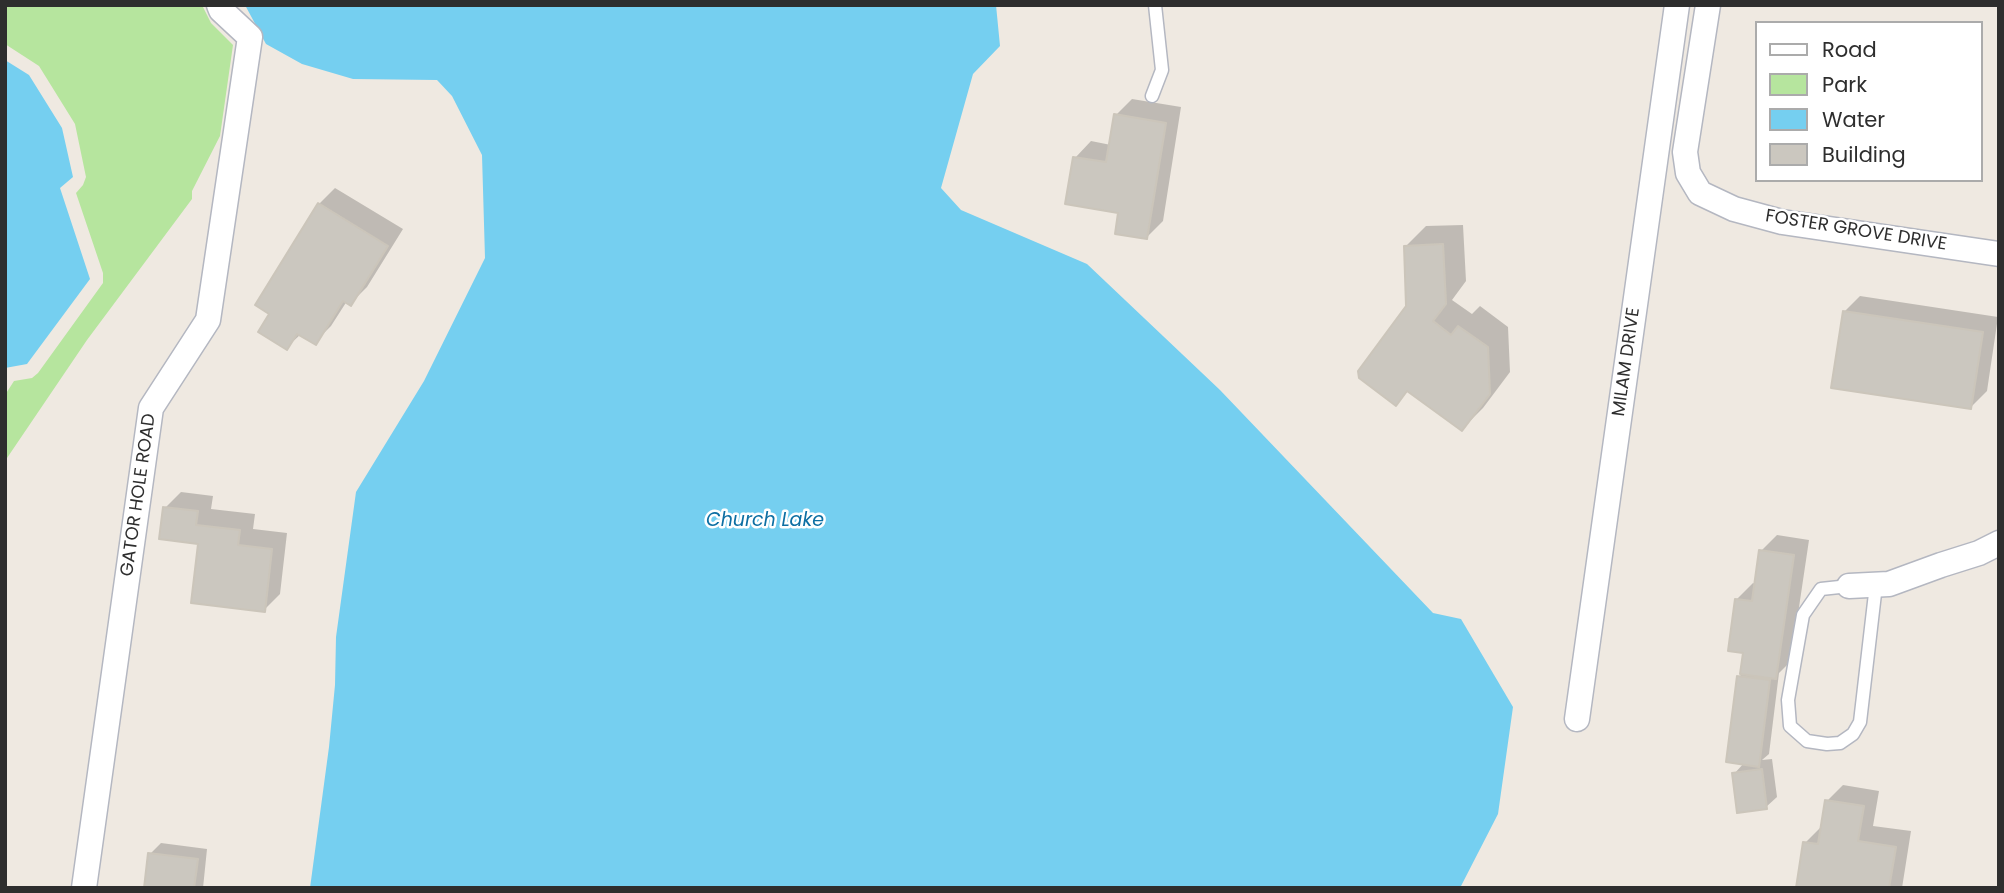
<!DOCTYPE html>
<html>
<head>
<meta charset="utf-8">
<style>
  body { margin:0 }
  #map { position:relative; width:2004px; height:893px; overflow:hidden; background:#efe9e1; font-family:Poppins,sans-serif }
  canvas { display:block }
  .frame { position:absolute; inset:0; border:7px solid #2e2e2e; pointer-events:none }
  .legend { position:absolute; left:1755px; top:21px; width:228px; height:161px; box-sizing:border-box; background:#fff; border:2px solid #ababab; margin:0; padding:9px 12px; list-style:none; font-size:21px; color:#2e2e2e }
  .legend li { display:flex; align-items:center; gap:14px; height:35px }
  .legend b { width:35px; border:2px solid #ababab }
</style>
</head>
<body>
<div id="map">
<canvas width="2004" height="893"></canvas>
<div class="frame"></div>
<ul class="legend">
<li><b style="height:9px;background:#fff"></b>Road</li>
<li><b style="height:19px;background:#b6e59e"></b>Park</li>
<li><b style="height:19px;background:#75cff0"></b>Water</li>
<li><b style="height:19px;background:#cbc7bf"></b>Building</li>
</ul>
</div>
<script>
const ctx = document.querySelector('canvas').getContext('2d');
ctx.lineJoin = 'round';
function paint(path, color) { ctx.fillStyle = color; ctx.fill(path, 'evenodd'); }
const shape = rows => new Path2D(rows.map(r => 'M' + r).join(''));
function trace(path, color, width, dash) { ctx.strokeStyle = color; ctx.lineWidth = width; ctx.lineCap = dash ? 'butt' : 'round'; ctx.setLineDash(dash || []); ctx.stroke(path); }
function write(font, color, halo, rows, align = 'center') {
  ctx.font = font + ' Poppins,sans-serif'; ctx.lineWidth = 5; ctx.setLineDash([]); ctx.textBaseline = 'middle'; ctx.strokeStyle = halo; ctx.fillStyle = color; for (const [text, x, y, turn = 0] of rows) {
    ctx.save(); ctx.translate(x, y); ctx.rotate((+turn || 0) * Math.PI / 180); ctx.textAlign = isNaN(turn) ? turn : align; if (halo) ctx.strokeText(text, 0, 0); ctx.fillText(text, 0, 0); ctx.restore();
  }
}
const green = shape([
  [5,5,202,5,211,23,233,45,220,136,192,191,192,199,87,340,5,461,5,395,14,381,32,378,38,373,103,283,103,273,76,193,83,185,86,177,75,124,39,66,5,44]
]);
const water = shape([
  [245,5,996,5,1000,46,973,74,941,188,961,210,1087,264,1220,390,1433,613,1461,619,1513,707,1498,814,1460,888,310,888,329,747,335,685,336,637,356,492,424,381,485,258,482,155,452,96,437,80,353,79,302,64,266,44],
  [5,60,29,75,62,128,73,177,60,188,90,279,27,364,5,368]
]);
const shadow = shape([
  [1132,99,1181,107,1163,221,1147,237,1120,211,1075,158,1091,141,1111,145,1116,115],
  [335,188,403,229,367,287,351,303,347,301,331,326,315,342,301,334,286,348,272,314,319,204],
  [1463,225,1466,281,1452,300,1472,314,1480,306,1508,327,1510,372,1483,408,1462,429,1409,390,1396,403,1407,307,1406,246,1426,226],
  [1860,296,1998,317,1987,391,1971,407,1844,312],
  [181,492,213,496,211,509,255,514,253,529,287,533,280,594,264,610,200,542,165,508],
  [1777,535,1809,540,1791,661,1779,673,1769,754,1762,760,1772,759,1777,797,1766,807,1734,774,1744,763,1739,677,1742,674,1745,652,1737,599,1753,583,1756,584,1761,551],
  [1843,785,1879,791,1873,826,1911,831,1902,888,1798,888,1805,843,1821,827,1827,801],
  [161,843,207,849,203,888,145,888,150,854]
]);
const building = shape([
  [1114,114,1166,123,1147,239,1115,234,1118,213,1065,204,1073,157,1106,162,1114,114],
  [318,203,388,246,351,306,343,301,316,345,297,334,287,350,258,332,269,314,255,305,318,203],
  [1443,244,1446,304,1433,321,1451,335,1458,326,1488,347,1490,394,1462,431,1407,391,1396,406,1359,378,1358,371,1406,306,1404,246,1443,244],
  [1843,311,1983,332,1971,409,1831,388,1843,311],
  [163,507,198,511,196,525,240,530,238,545,272,549,265,612,191,603,198,544,159,539,163,507],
  [1759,550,1794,555,1776,679,1740,674,1743,653,1728,651,1735,599,1752,601,1759,550],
  [1737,676,1770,680,1759,767,1726,762,1737,676],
  [1762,769,1767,809,1737,813,1732,773,1762,769],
  [1825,800,1864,806,1858,841,1896,847,1889,888,1796,888,1803,842,1818,844,1825,800],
  [148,853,198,859,194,888,144,888,148,853]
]);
const lane = shape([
  [1152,96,1162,70,1155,5],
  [1849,586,1821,589,1803,615,1788,700,1790,726,1807,741,1827,744,1840,743,1853,734,1860,722,1876,585]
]);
const street = shape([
  [1708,5,1685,152,1688,173,1700,193,1734,209,1782,222,1999,254],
  [1849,586,1889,584,1941,565,1979,553,1999,543],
  [1577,719,1677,5],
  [84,888,151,408,208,320,250,37,221,10,219,5]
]);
const streetNames = [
  ["FOSTER GROVE DRIVE",1856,231,9],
  ["MILAM DRIVE",1627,362,-82],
  ["GATOR HOLE ROAD",139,495,-82]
];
const waterNames = [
  ["Church Lake",765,521]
];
paint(green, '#b6e59e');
paint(water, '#75cff0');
paint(shadow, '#0003');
paint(building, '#cbc7bf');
trace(building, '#cbc5ba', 2);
trace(lane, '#b4b7c1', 15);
trace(street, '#b4b7c1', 27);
trace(lane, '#fff', 12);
trace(street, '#fff', 24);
write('18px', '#2e2e2e', '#fff', streetNames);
write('italic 19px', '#0d6fa3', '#fff', waterNames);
</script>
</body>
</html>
